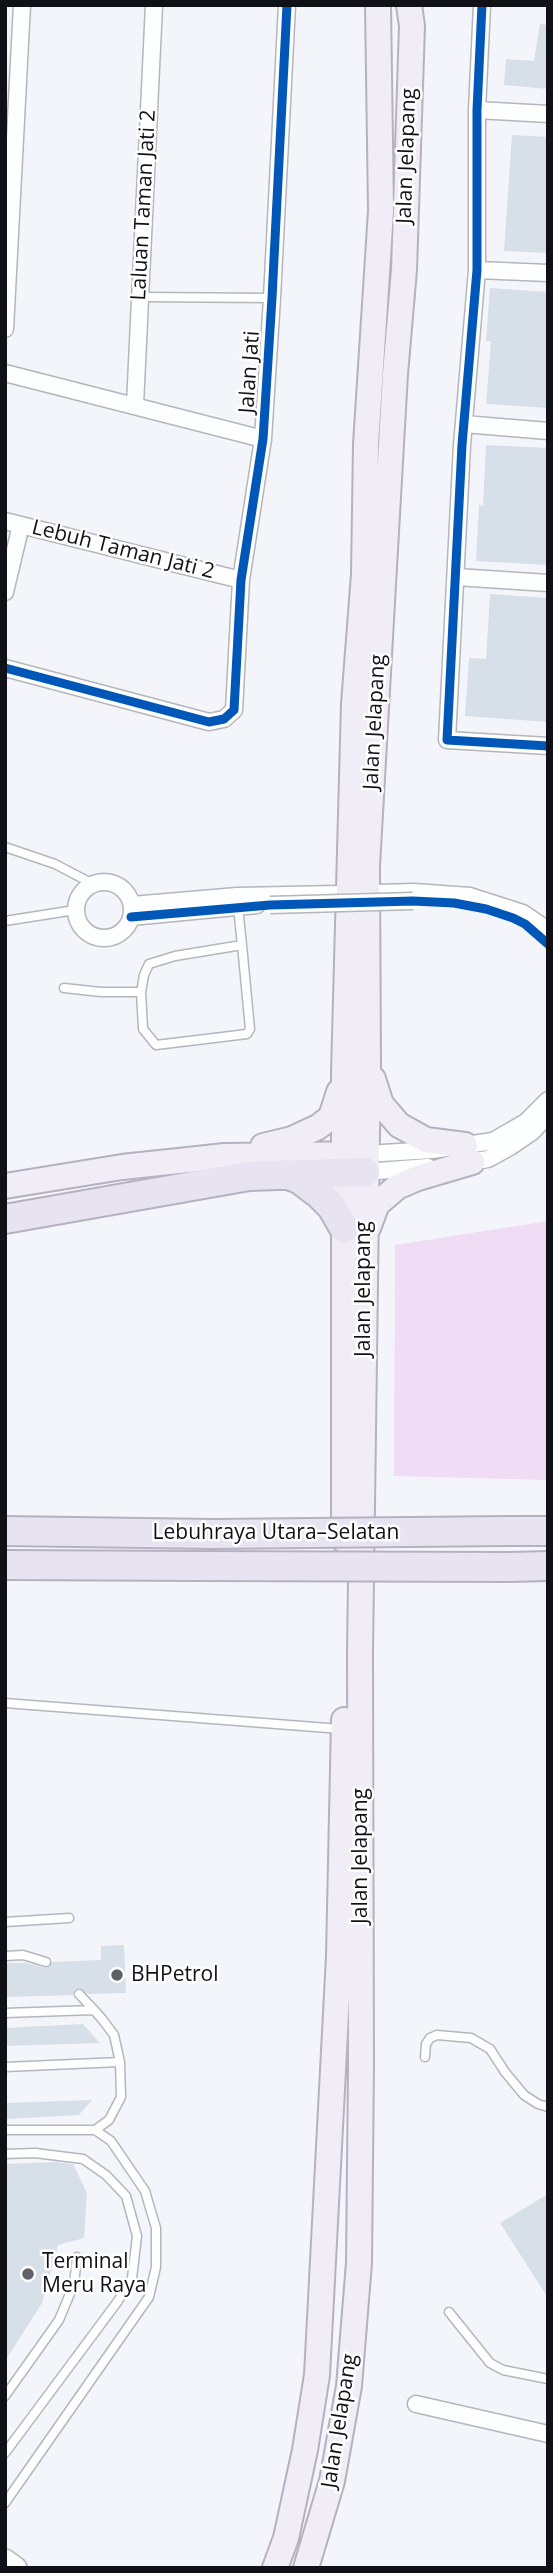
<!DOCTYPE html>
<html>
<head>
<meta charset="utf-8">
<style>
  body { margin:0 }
  #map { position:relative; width:553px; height:2573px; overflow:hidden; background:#f4f5fa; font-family:"Open Sans",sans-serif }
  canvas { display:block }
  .frame { position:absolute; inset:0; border:7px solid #101116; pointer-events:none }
</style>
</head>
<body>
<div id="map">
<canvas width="553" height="2573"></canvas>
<div class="frame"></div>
</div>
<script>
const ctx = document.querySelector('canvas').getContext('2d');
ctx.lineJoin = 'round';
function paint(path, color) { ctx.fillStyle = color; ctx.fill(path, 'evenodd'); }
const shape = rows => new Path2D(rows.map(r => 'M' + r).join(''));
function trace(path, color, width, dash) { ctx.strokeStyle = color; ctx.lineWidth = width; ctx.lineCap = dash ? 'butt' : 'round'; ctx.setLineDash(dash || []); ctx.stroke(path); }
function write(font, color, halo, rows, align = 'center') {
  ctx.font = font + ' "Open Sans",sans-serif'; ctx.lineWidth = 5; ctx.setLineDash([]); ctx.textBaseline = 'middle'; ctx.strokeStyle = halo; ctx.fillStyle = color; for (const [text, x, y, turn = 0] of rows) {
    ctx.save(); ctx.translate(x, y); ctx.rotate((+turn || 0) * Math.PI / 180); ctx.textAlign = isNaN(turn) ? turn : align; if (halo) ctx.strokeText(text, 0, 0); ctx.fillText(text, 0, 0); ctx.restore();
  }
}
const green = shape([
  [548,1221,548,1480,394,1476,395,1245]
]);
const building = shape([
  [540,24,548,25,548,89,504,85,506,59,534,61],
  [512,135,548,137,548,253,504,251],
  [490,288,548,292,548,408,486,404,491,341,486,341],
  [486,445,548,448,548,565,476,561,479,505,483,506],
  [490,594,548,598,548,722,465,716,469,658,486,659],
  [124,1945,126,1993,88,1994,78,1988,74,1990,73,1995,5,1997,5,1963,26,1963,47,1968,52,1962,101,1960,101,1946],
  [83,2024,100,2043,5,2046,5,2028],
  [92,2100,79,2115,5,2119,5,2103],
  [56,2162,73,2164,87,2193,84,2238,58,2245,42,2303,5,2361,5,2164],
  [548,2194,548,2298,500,2223]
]);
const lane = shape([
  [140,297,272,298],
  [5,847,55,864,93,884],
  [238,907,242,945,250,1029,247,1034,156,1045,143,1029,141,992,144,975,149,964,175,956,242,945],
  [5,921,75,910],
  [64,988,101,992,141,992],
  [5,1703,341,1729],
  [5,1922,69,1918],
  [5,1956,23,1955,46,1962],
  [79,1994,94,2010],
  [5,2013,94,2010,102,2019,114,2035,120,2062,121,2097,109,2120,95,2130],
  [425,2057,426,2044,430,2038,437,2035,471,2038,490,2049,505,2072,524,2095,538,2104,548,2107],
  [5,2067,120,2062],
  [5,2130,95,2130,111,2141,145,2191,156,2228,156,2267,149,2297,5,2503],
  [5,2154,35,2153,83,2159,106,2175,126,2196,137,2236,132,2278,118,2301,5,2453],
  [449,2312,490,2363,503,2370,548,2379],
  [5,2396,59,2320,74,2284,77,2257]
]);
const street = shape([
  [482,5,477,110,477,270,462,445,447,740,548,746],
  [477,110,548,114],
  [477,270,548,273],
  [5,329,22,5],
  [5,373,263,439],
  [135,405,154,5],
  [464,424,548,431],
  [5,521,241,580],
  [456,577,548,583],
  [5,592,21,525],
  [5,668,209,722,224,719,234,710,241,580,263,439,272,298,287,5],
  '76 910a28 28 0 1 1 56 0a28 28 0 1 1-56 0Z',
  [378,893,414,892,470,896,523,913,548,930],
  [132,905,237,896,338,894],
  [131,917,257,905],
  [366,1154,432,1150,493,1141,526,1122,548,1100],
  [464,1163,488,1159,510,1147,532,1132,548,1115],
  [365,1172,428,1167],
  [416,2404,548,2434]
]);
const secondary = shape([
  [5,2560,16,2568]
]);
const primary = shape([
  [373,1079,381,1104,399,1125,426,1140,465,1145],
  [263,1146,292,1139,318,1127,331,1117,339,1092],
  [5,1186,122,1167,225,1156,359,1154],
  [368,1228,377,1204,397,1187,418,1178,472,1162],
  [344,1540,344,1072,354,704,364,574,366,444,381,211,378,5],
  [275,2568,286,2538,305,2450,317,2375,339,1956,344,1720],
  [306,2568,332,2481,349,2386,359,2263,361,2066,360,1653,368,1062,367,866,395,374,404,270,412,26,409,5]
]);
const highway = shape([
  [286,1174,299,1179,319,1194,332,1207,344,1228],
  [5,1219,249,1176,365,1172],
  [5,1531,213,1534],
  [508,1531,548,1531],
  [5,1565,197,1566],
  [510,1567,548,1566]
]);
const streetBridge = shape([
  [270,905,413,901]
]);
const highwayBridge = shape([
  [213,1534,508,1531],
  [197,1566,510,1567]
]);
const cycleway = shape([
  [482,5,477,110,477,270,462,445,447,740,548,746],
  [5,668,209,722,224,719,234,710,241,580,263,439,272,298,287,5],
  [131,917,270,905,413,901,454,903,486,909,513,918,525,924,548,944]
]);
const markers = [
  [117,1975,7,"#606166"],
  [28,2274,7,"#606166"]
];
const streetNames = [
  ["Jalan Jelapang",407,156,-88],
  ["Laluan Taman Jati 2",144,205,-87],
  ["Jalan Jati",250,372,-86],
  ["Lebuh Taman Jati 2",123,550,14],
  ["Jalan Jelapang",375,722,-87],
  ["Jalan Jelapang",364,1289,-90],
  ["Lebuhraya Utara–Selatan",276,1533],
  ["Jalan Jelapang",361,1856,-90],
  ["Jalan Jelapang",340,2421,-81]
];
const poiNames = [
  ["BHPetrol",131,1975],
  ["Terminal",42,2262],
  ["Meru Raya",42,2286]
];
paint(green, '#f1dcf6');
paint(building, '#d7dfe9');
trace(lane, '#b5b6bb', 11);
trace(street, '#b5b6bb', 19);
trace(secondary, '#b5b6bb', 24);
trace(primary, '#b5b1c0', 28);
trace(highway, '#b5b1c0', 32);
trace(lane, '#fdfefe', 8);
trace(street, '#fdfefe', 16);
trace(secondary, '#fdfefe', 21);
trace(primary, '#f0edf6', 24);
trace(highway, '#e7e3f0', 28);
trace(streetBridge, '#b5b6bb', 19, []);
trace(highwayBridge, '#b5b1c0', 32, []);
trace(streetBridge, '#fdfefe', 16);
trace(highwayBridge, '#e7e3f0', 28);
trace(cycleway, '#0057b8', 9);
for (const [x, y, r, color] of markers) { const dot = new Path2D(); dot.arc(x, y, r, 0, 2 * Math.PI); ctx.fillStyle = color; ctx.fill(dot); trace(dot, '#fff', 2.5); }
write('21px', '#101116', '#fff', streetNames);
write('21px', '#101116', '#fff', poiNames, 'left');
</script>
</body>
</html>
